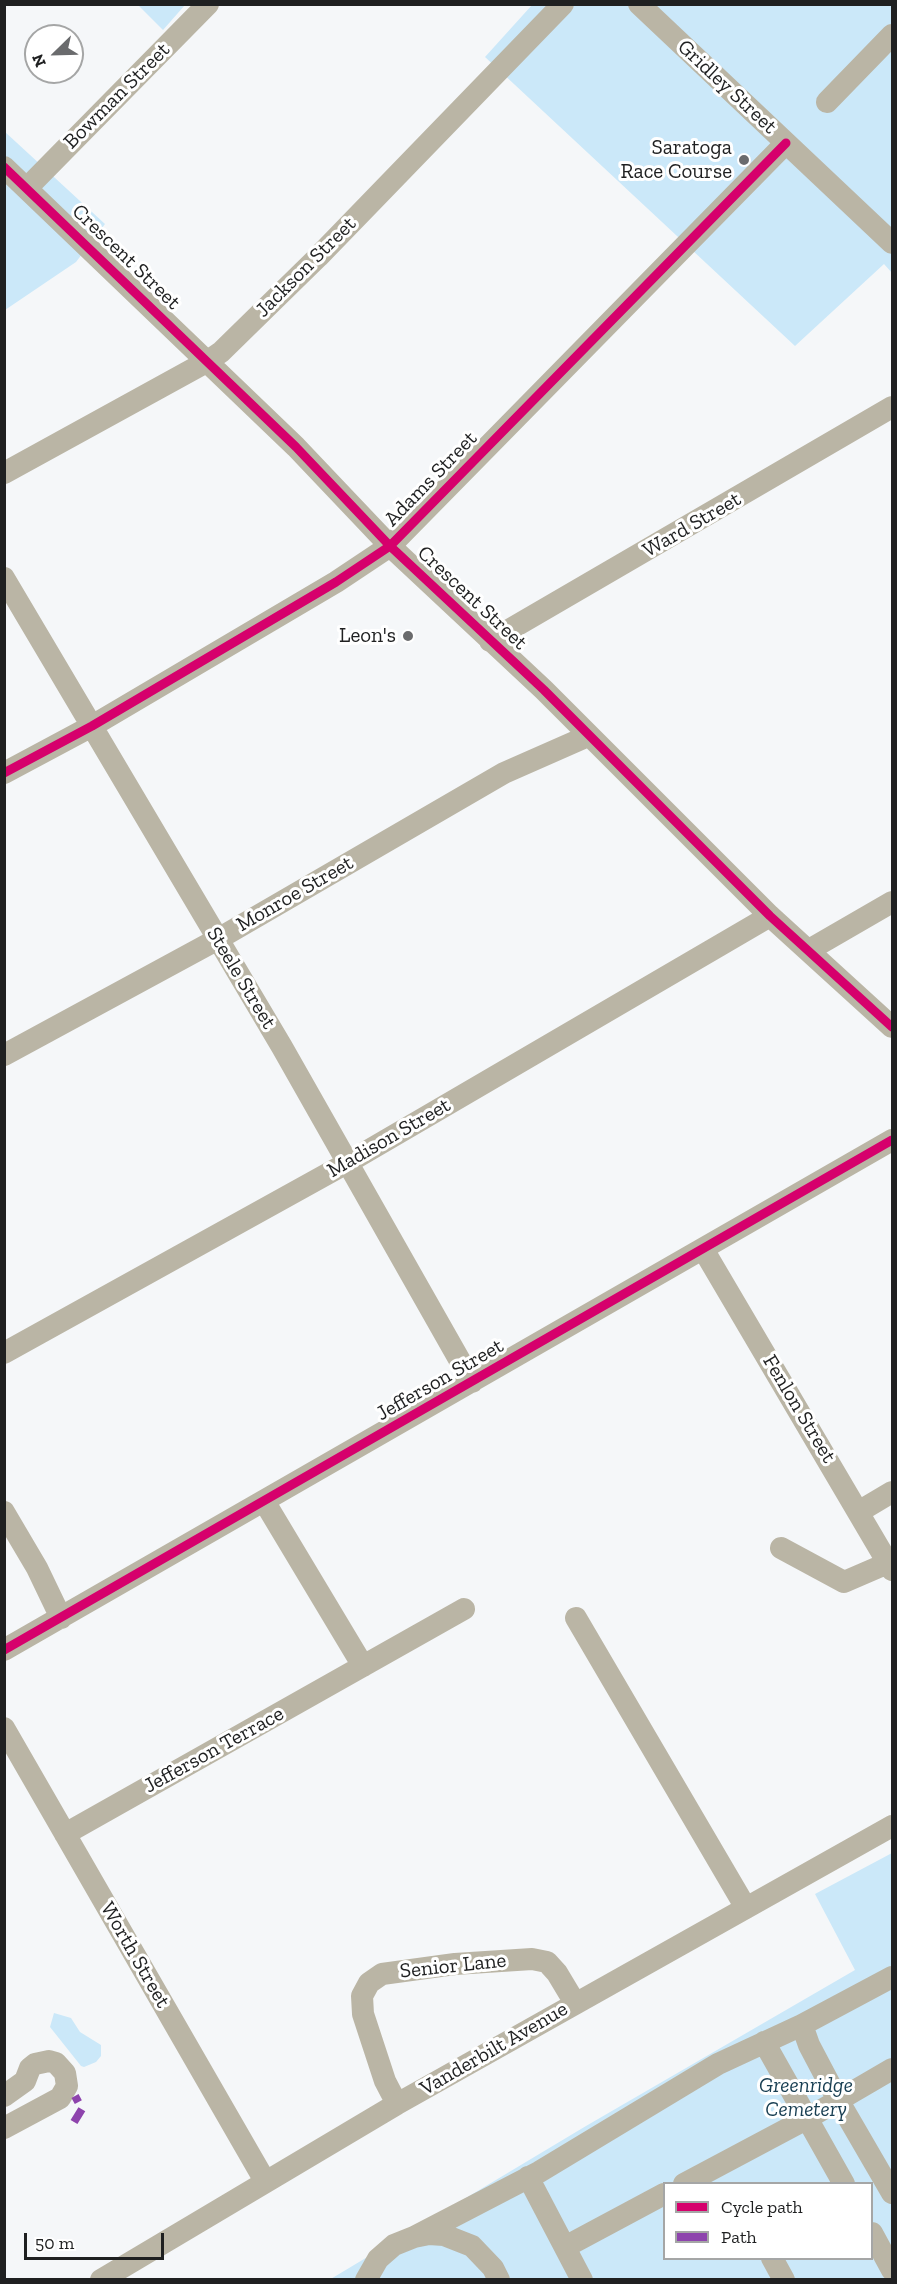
<!DOCTYPE html>
<html>
<head>
<meta charset="utf-8">
<style>
  body { margin:0 }
  #map { position:relative; width:897px; height:2284px; overflow:hidden; background:#f5f7f9; font-family:"Zilla Slab",serif }
  canvas { display:block }
  .frame { position:absolute; inset:0; border:6px solid #1f2021; pointer-events:none }
  .legend { position:absolute; left:663px; top:2182px; width:210px; height:78px; box-sizing:border-box; background:#fff; border:2px solid #a5a6a6; margin:0; padding:8px 10px; list-style:none; font-size:18px; color:#1f2021 }
  .legend li { display:flex; align-items:center; gap:12px; height:30px }
  .legend b { width:30px; border:2px solid #a5a6a6 }
  .north { position:absolute; left:24px; top:24px; width:60px; height:60px; box-sizing:border-box; background:#fff; border:2px solid #a5a6a6; border-radius:50%; rotate:247deg; font-size:16px; font-weight:700; line-height:24px; text-align:center; color:#1f2021 }
  .north::after { content:''; display:block; margin:auto; width:21px; height:27px; background:#6a6b6d; clip-path:polygon(50% 0,100% 100%,50% 72%,0 100%) }
  .scale { position:absolute; left:24px; top:2233px; width:140px; height:27px; box-sizing:border-box; border:3px solid #1f2021; border-top:0; padding-left:8px; font-size:18px; line-height:21px; white-space:nowrap; color:#1f2021; -webkit-text-stroke:4px #fff; paint-order:stroke }
</style>
</head>
<body>
<div id="map">
<canvas width="897" height="2284"></canvas>
<div class="frame"></div>
<ul class="legend">
<li><b style="height:8px;background:#d6006c"></b>Cycle path</li>
<li><b style="height:8px;background:#8e44ad"></b>Path</li>
</ul>
<div class="north">N</div>
<div class="scale">50 m</div>
</div>
<script>
const ctx = document.querySelector('canvas').getContext('2d');
ctx.lineJoin = 'round';
function paint(path, color) { ctx.fillStyle = color; ctx.fill(path, 'evenodd'); }
const shape = rows => new Path2D(rows.map(r => 'M' + r).join(''));
function trace(path, color, width, dash) { ctx.strokeStyle = color; ctx.lineWidth = width; ctx.lineCap = dash ? 'butt' : 'round'; ctx.setLineDash(dash || []); ctx.stroke(path); }
function write(font, color, halo, rows, align = 'center') {
  ctx.font = font + ' "Zilla Slab",serif'; ctx.lineWidth = 6; ctx.setLineDash([]); ctx.textBaseline = 'middle'; ctx.strokeStyle = halo; ctx.fillStyle = color; for (const [text, x, y, turn = 0] of rows) {
    ctx.save(); ctx.translate(x, y); ctx.rotate((+turn || 0) * Math.PI / 180); ctx.textAlign = isNaN(turn) ? turn : align; if (halo) ctx.strokeText(text, 0, 0); ctx.fillText(text, 0, 0); ctx.restore();
  }
}
const green = shape([
  [138,5,185,5,163,30],
  [532,5,892,5,892,273,884,264,795,346,485,57],
  [4,131,105,224,76,262,5,310],
  [892,1853,892,2279,329,2280,586,2126,855,1970,815,1894],
  [664,2184,872,2184,872,2258,664,2258],
  [54,2013,71,2018,80,2032,101,2045,101,2056,96,2062,84,2067,81,2066,50,2027]
]);
const minor = shape([
  [639,4,892,243],
  [827,102,892,35],
  [4,167,296,447,390,546,544,690,770,916,892,1027],
  [27,188,208,4],
  [4,473,208,361,221,352,318,257,563,4],
  [4,578,282,1047,472,1382],
  [490,641,892,407],
  [4,773,92,726,336,582,390,546,786,143],
  [809,950,892,902],
  [4,1055,218,939,504,773,588,736],
  [703,1249,892,1570],
  [4,1353,347,1163,770,916],
  [264,1501,363,1666],
  [860,1511,892,1492],
  [4,1512,37,1568,61,1618],
  [781,1548,844,1582,888,1563],
  [576,1618,746,1908],
  [4,1650,892,1140],
  [4,1728,265,2181],
  [65,1834,464,1609],
  [892,1977,802,2025,809,2045,838,2100,892,2193],
  [764,2042,844,2184],
  [4,2096,25,2081,30,2068,35,2064,49,2061,56,2063,65,2073,67,2086,60,2098,4,2128],
  [397,2104,385,2081,363,2014,362,1996,369,1983,382,1974,455,1964,532,1959,547,1962,557,1973,575,2003],
  [528,2177,582,2280],
  [684,2184,808,2118,892,2069],
  [872,2233,892,2270],
  [414,2237,539,2172,718,2064,802,2025],
  [565,2247,664,2194],
  [772,2258,784,2280],
  [101,2280,397,2104,892,1826],
  [366,2280,378,2259,394,2245,414,2237,429,2234,444,2235,472,2246,493,2268,499,2280]
]);
const quiet = shape([
  [74,2122,82,2109,75,2096]
]);
const cycleway = shape([
  [4,167,296,447,390,546,544,690,770,916,892,1027],
  [4,773,92,726,336,582,390,546,786,143],
  [4,1650,892,1140]
]);
const markers = [
  [744,160,6,"#6a6b6d"],
  [408,636,6,"#6a6b6d"]
];
const streetNames = [
  ["Gridley Street",727,87,43],
  ["Bowman Street",117,96,-45],
  ["Crescent Street",126,257,44],
  ["Jackson Street",306,267,-45],
  ["Adams Street",431,479,-46],
  ["Ward Street",692,525,-30],
  ["Crescent Street",472,598,43],
  ["Monroe Street",295,894,-30],
  ["Steele Street",241,978,59],
  ["Madison Street",389,1138,-30],
  ["Jefferson Street",440,1380,-30],
  ["Fenlon Street",799,1409,59],
  ["Jefferson Terrace",214,1750,-29],
  ["Worth Street",135,1955,60],
  ["Senior Lane",453,1966,-6],
  ["Vanderbilt Avenue",494,2049,-30]
];
const poiNames = [
  ["Saratoga",732,148],
  ["Race Course",732,172],
  ["Leon's",396,636]
];
const parkNames = [
  ["Greenridge",806,2086],
  ["Cemetery",806,2110]
];
paint(green, '#cbe8f9');
trace(minor, '#bab5a5', 22);
trace(quiet, '#8e44ad', 8, [15, 8]);
trace(cycleway, '#d6006c', 9);
for (const [x, y, r, color] of markers) { const dot = new Path2D(); dot.arc(x, y, r, 0, 2 * Math.PI); ctx.fillStyle = color; ctx.fill(dot); trace(dot, '#fff', 2); }
write('21px', '#1f2021', '#fff', streetNames);
write('21px', '#1f2021', '#fff', poiNames, 'right');
write('italic 21px', '#183e52', '#fff', parkNames);
</script>
</body>
</html>
